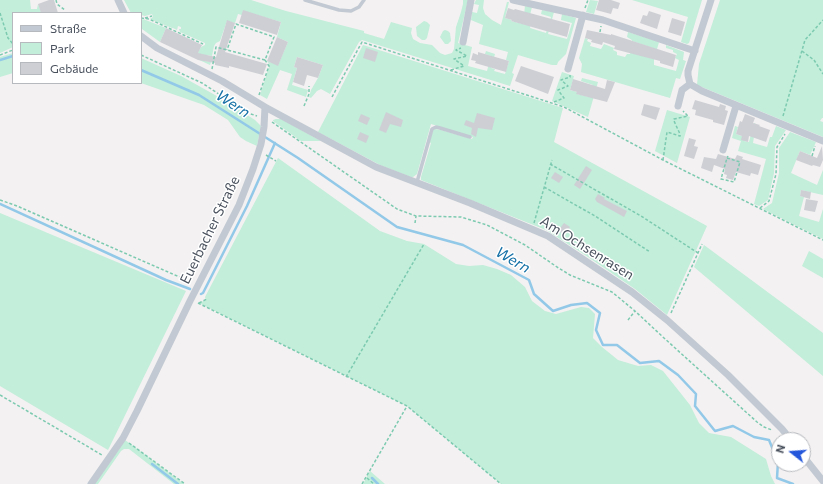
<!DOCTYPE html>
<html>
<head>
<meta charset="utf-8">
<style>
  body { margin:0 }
  #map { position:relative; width:823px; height:484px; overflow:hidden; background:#f3f1f1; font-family:Commissioner,sans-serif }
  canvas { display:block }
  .legend { position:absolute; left:12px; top:12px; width:130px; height:72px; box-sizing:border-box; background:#fff; border:1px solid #b6b9be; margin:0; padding:5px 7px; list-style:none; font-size:12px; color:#49515d }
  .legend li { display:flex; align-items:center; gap:8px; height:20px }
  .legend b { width:20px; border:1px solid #b6b9be }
  .north { position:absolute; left:771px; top:432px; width:40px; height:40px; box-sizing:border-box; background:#fff; border:1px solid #b6b9be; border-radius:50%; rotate:287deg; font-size:11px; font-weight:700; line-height:16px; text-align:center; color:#49515d }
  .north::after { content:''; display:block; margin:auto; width:14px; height:18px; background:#2356db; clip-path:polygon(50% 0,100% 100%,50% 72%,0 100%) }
</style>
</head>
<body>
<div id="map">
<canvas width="823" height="484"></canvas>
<ul class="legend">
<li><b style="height:5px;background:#c2c9d2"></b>Straße</li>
<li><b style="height:11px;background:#c2eeda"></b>Park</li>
<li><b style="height:11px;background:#cecfd5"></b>Gebäude</li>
</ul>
<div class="north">N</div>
</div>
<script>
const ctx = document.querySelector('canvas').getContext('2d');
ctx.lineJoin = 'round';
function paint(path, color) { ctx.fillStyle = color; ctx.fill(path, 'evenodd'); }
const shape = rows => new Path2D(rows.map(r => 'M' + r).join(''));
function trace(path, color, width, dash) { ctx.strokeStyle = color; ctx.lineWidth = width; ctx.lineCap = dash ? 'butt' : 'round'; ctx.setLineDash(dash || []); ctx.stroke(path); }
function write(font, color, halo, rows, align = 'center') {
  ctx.font = font + ' Commissioner,sans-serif'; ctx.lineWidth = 3; ctx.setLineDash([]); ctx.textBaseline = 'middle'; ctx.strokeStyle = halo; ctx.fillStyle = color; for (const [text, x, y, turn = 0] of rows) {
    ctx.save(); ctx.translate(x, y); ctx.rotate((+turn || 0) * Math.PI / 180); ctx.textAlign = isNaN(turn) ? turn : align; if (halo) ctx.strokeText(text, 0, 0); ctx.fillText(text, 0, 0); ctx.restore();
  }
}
const green = shape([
  [0,0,30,0,31,9,37,9,38,4,41,12,42,13,13,13,13,47,0,53],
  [124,0,251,0,286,11,364,31,364,33,384,39,391,22,412,28,411,33,413,39,420,43,432,45,440,53,445,55,452,53,454,49,456,27,461,12,463,4,463,0,468,0,458,43,472,47,468,66,487,71,491,56,485,54,486,51,495,54,491,68,495,69,494,71,505,74,509,61,506,60,508,52,479,44,483,25,471,20,472,12,477,13,479,5,474,4,476,0,484,0,483,8,485,14,492,20,501,25,507,2,509,2,505,18,512,20,511,21,523,24,525,6,532,7,528,23,531,24,530,28,546,33,551,17,541,14,542,10,554,12,548,34,567,39,572,23,561,20,562,14,576,18,566,54,558,62,557,65,552,65,518,55,512,73,514,74,510,86,362,40,359,42,330,94,321,89,317,91,311,98,309,97,311,90,318,78,323,65,297,57,294,67,297,68,292,85,308,90,306,97,287,90,292,74,280,70,267,99,260,95,269,67,269,64,267,61,278,65,288,42,277,37,281,22,243,11,242,15,238,14,235,23,227,21,220,41,216,43,214,46,212,56,207,55,205,61,211,62,210,65,195,58,201,47,205,45,205,43,180,32,179,29,181,29,181,27,178,26,177,30,173,28,172,28,150,19,153,17,152,14,145,16,141,15,141,13,131,13],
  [590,0,598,1,594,14,586,12],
  [632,0,702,0,689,43,687,44,681,42,688,17],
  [720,0,823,0,823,118,822,118,820,121,823,122,823,137,697,85,699,64],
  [143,19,166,28,160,42,142,29,141,20],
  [424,21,427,22,430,25,427,38,425,40,422,40,417,36,416,27],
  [445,30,448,31,450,33,451,41,448,44,445,44,440,37,443,31],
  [628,32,659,42,654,60,654,65,676,71,679,60,675,58,677,54,673,52,673,50,666,48,666,45,684,52,683,60,686,61,680,79,676,78,670,98,581,72,582,64,579,58,585,38,588,39,587,41,591,43,590,46,601,49,604,44,614,48,613,50,617,52,617,55,625,57,627,54,630,54,631,51,650,58,653,48,632,41,632,40,627,37],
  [363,45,563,108,554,142,707,226,667,315,635,289,588,257,546,230,421,180,421,177,431,143,429,142,433,130,435,129,441,130,472,139,473,137,431,124,417,174,413,177,411,177,380,165,318,132],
  [13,53,13,73,0,77,0,57],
  [141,58,181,76,215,95,255,120,261,126,257,146,246,141,240,137,228,120,204,105,141,83],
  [562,72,574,76,570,90,577,92,577,94,589,97,593,85,581,81,582,78,598,82,588,117,552,101],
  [667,110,690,117,677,163,655,151],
  [276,119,281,119,321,141,301,141,273,121,273,120],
  [754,123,756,124,753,143,767,147,770,137,772,137,776,126,786,130,775,146,774,173,768,200,759,206,754,204,766,159,738,151,741,141,732,138,735,126,738,127,736,134,745,137,744,141,749,142],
  [790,132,816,142,810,155,800,151,791,173,817,185,823,170,823,195,801,190,800,196,804,197,799,216,819,222,823,209,823,239,763,209,772,203,779,173,779,148],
  [278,158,380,231,407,241,424,244,456,264,469,266,483,265,497,269,511,275,525,287,532,301,545,311,556,314,581,307,589,308,595,314,593,338,602,347,618,360,638,366,651,365,663,371,690,405,699,423,709,433,731,437,766,459,771,476,775,484,501,484,407,406,199,303,206,300,205,297],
  [0,213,186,291,108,450,0,386],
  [704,245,823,333,823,376,694,267],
  [809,251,823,259,823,278,802,266],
  [122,438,132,445,184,484,174,484,129,449,124,449,121,451,98,484,91,484],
  [370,471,385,484,363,484]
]);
const stream = shape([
  [0,60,13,56],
  [141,70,199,95,298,158,397,227,463,245,529,280,534,294,553,311,571,305,587,303,600,313,596,330,603,345,617,345,640,363,659,361,678,375,696,394,695,406,715,431,733,426,754,437,769,440,778,462,777,478,793,484],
  [0,204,166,280,190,289],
  [201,294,203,293,247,206,275,143],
  [152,464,178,484],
  [372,478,378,484]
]);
const building = shape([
  [49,0,54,0,58,13,41,13,38,4],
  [599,0,611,0,620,3,618,9,613,8,611,14,596,10],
  [508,8,514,10,515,9,570,24,567,37,511,21,512,20,505,18],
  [243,10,281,22,277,35,239,23],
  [649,11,661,15,657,29,640,23,643,15,647,16],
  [672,18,685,22,681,36,668,32],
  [227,20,235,23,225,52,267,64,263,75,229,66,229,68,215,65,215,63,198,60,160,42,166,28,202,45,198,53,216,57],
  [587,30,611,35,611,34,676,55,673,67,660,63,660,61,614,49,615,46,603,42,602,45,591,42,592,40,585,38],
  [277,37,288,42,278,66,267,61],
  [366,48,378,52,375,62,363,58],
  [478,52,509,61,506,72,475,63,476,61,471,60,473,53,478,55],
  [297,57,323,65,318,78,307,75,304,86,293,82,297,68,294,67],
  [521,66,554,77,548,94,515,81],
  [573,79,605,89,607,80,615,82,607,102,576,94,577,92,570,90],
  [695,100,719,107,720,104,726,106,725,110,728,111,724,125,713,122,713,120,695,115,696,110,692,109],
  [644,104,660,108,656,120,641,115],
  [386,112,403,120,401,127,390,124,386,133,379,130],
  [477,113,495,118,492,130,478,128,476,137,471,134,472,128,464,125,466,120,474,123],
  [361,114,370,118,367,125,358,121],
  [745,114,755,118,753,123,760,125,759,126,770,130,766,142,749,136,748,142,741,140,742,136,736,134,740,121,742,122],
  [360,132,369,136,366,143,357,139],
  [689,138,696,140,694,146,698,147,694,159,684,156],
  [822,146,823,160,820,167,813,165,812,166,796,160,800,151,817,158],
  [718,154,735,159,737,155,743,157,742,159,761,165,758,175,751,173,750,176,736,172,733,180,726,178,727,175,724,174,725,169,714,165,712,172,701,168,704,157,716,159],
  [586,166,592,170,580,189,574,185],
  [555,172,563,177,559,183,551,178],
  [801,190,811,192,810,199,800,196],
  [598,194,605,198,604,199,627,211,624,217,597,202,595,199],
  [806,199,818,201,815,212,804,210],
  [564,223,570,227,565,235,558,231]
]);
const path = shape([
  [56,0,57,4,65,10],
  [585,8,588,0],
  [0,13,8,38,13,44],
  [141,18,149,19,203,44],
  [145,18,152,16],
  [600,32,601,26],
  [802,51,814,60,823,74],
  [0,55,13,50],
  [141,55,202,83,248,113,257,116],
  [212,69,216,47,265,60,274,37,236,24,227,50],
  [451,70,464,66,454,59,467,56,456,50,461,48],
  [259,95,269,66,265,60],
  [332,97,362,42,564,107,663,160,823,240],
  [554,102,564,98,558,90,568,86,561,80,570,77,570,75],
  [304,106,309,94,309,86],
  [783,116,805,40,823,20],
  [272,122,397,209,416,216,461,217,487,225,525,245,557,267,570,275,612,292,635,311,664,338,757,422,764,427,772,430],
  [266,155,276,161],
  [812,156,815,146],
  [727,158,740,162,734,182,721,179,727,158,728,156],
  [663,160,667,132,680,136,680,134,674,121,674,119,688,116,683,111],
  [550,164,641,216,698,253],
  [544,187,595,216,650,252],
  [0,200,17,206,191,282],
  [760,208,769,201,776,174,777,147,785,134],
  [415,223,416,216],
  [534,223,552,160],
  [198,303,407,406,501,484],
  [199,303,207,299],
  [671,313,702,244],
  [628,320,635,311],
  [346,377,424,244],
  [0,395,102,455],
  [129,443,185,484],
  [367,478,374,484],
  [362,484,407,406]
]);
const lane = shape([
  [305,0,339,10,351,11,359,7,364,0],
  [417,182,432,129,436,127,440,128,470,137]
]);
const street = shape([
  [118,0,124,13],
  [513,0,603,20,695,51],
  [711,0,688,71,688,75,690,84,702,91,823,141],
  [463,42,471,0],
  [568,69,583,15],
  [678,106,682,90,690,84],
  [265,107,376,167,470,203,548,236,632,292,667,320,728,375,782,429,791,440],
  [723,150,736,106],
  [803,456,823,481],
  [91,484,123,438,137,411,190,301,239,205,253,169,261,144,264,127,265,107,222,81,157,48,141,36]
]);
const streetNames = [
  ["Euerbacher Straße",210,230,-64],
  ["Am Ochsenrasen",587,248,32]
];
const waterNames = [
  ["Wern",233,104,33],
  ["Wern",513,260,30]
];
paint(green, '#c2eeda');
trace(stream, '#92c8e8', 2.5);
paint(building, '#cecfd5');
trace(path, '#7ccab0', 1.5, [3, 2]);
trace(lane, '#c2c9d2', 3.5);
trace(street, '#c2c9d2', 7);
write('14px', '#49515d', '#fff', streetNames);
write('italic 15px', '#1470a6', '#fff', waterNames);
</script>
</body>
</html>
